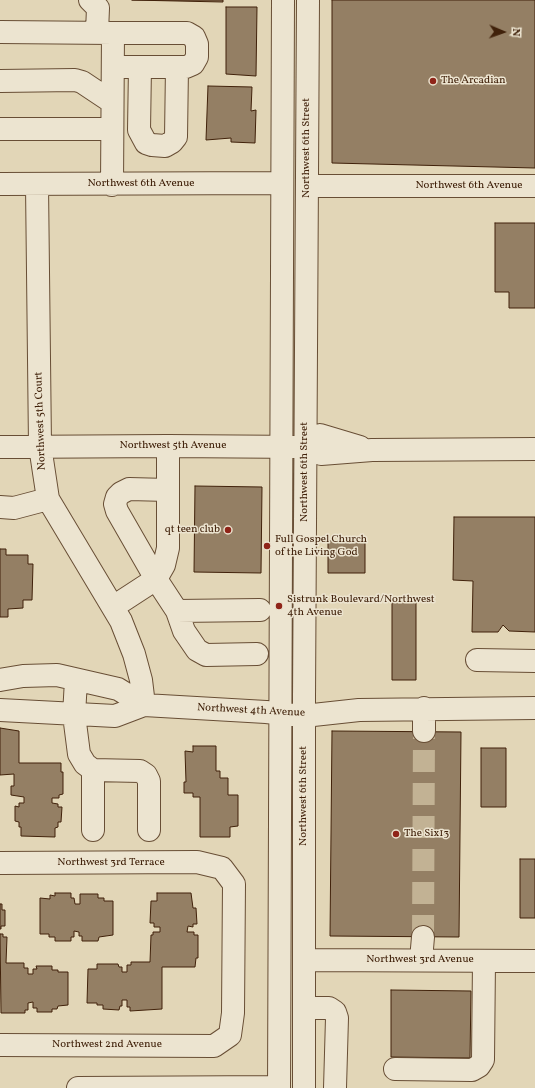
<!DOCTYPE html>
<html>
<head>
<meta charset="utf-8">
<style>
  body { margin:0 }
  #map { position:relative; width:535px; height:1088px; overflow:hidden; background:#e2d6b7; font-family:Vollkorn,serif }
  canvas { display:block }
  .north { position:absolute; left:483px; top:12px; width:40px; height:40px; -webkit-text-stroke:3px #ece4d0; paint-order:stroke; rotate:92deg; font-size:11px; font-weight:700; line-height:16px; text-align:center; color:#40210a }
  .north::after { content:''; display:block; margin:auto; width:14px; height:18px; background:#40210a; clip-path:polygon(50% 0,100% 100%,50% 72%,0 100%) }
</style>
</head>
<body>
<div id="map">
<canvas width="535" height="1088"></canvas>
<div class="north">N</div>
</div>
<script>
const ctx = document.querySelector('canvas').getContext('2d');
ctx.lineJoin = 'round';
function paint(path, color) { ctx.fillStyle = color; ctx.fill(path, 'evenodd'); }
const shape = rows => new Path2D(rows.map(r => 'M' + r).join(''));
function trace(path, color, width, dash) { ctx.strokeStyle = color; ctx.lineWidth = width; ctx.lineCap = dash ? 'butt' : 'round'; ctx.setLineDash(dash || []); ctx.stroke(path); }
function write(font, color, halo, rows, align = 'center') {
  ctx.font = font + ' Vollkorn,serif'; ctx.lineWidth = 3; ctx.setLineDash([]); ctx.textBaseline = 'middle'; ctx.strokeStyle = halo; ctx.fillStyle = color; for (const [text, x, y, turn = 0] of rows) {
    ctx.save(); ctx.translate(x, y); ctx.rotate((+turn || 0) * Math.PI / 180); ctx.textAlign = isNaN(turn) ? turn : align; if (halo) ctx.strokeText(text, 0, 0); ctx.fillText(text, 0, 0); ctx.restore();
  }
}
const building = shape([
  [132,0,223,0,223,2,132,0],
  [332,0,535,0,535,168,332,163,332,0],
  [226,7,257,7,256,76,226,74,226,7],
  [208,86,252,87,251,111,256,110,255,143,231,142,231,138,206,140,208,86],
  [495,223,535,223,535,308,509,308,509,292,495,292,495,223],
  [195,486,262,487,261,573,194,572,195,486],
  [454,517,535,517,535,632,509,631,503,625,498,632,472,632,473,581,453,580,454,517],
  [328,541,365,541,365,573,328,573,328,541],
  [0,549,6,549,6,555,28,555,28,564,33,564,32,600,23,600,23,608,8,609,8,617,0,617,0,549],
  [392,601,416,601,416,680,392,680,392,601],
  [0,728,19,731,19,763,61,763,61,772,63,772,63,794,59,795,59,798,52,798,52,803,58,804,58,807,62,807,61,822,58,822,58,827,55,828,55,837,21,836,21,827,19,827,19,822,15,821,15,806,19,807,19,803,24,803,24,797,11,795,11,786,14,786,14,774,0,775,0,728],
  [332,731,461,732,459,937,330,936,332,731],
  [193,746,216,746,216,771,220,771,220,778,228,778,228,795,238,795,238,826,230,827,230,837,200,837,200,797,193,797,193,793,184,793,184,782,186,782,185,751,193,752,193,746],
  [481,748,506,748,506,807,481,807,481,748],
  [520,859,535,859,535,918,520,918,520,859],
  [55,893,71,893,71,898,74,898,75,904,80,904,80,894,98,894,98,898,104,898,104,901,113,901,113,935,99,937,98,941,82,941,82,936,79,936,79,932,74,931,74,937,71,937,71,941,55,941,55,937,49,937,49,934,40,934,40,898,50,899,50,895,55,896,55,893],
  [157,893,191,893,193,908,196,908,197,924,193,924,193,927,188,926,187,932,194,932,194,935,198,935,198,958,196,958,195,967,162,967,162,1009,130,1011,130,1007,127,1007,127,1000,122,1000,122,1006,120,1006,119,1010,103,1009,103,1005,97,1005,97,1003,87,1003,88,969,97,969,97,964,118,964,119,967,122,967,122,972,127,972,127,965,131,965,131,962,150,962,151,935,153,935,153,932,160,932,160,927,154,927,154,923,150,923,151,901,157,901,157,893],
  [0,904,2,904,2,910,5,910,5,926,1,926,1,929,0,929,0,904],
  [0,934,3,934,3,937,7,937,6,963,24,963,24,968,28,968,28,974,33,974,33,969,37,969,36,966,52,966,52,970,58,970,58,972,68,972,68,1005,58,1006,57,1009,52,1009,52,1012,37,1012,37,1008,33,1008,33,1002,28,1003,28,1010,25,1010,25,1013,1,1013,0,934],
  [391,990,471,991,470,1058,391,1057,391,990]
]);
const minorTunnel = shape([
  [423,937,424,731]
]);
const minor = shape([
  [90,0,98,8,97,32],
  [0,32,113,33],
  [140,67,139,130,146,143,152,145,165,146,172,142,176,137,177,67],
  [0,81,75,80,82,82,112,102],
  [0,129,112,129],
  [0,184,282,183],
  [37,185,40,446,48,499,121,621,134,654,141,680,144,705],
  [112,185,113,33,187,33,194,37,197,44,197,57,193,64,186,67,113,67],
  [307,186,535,186],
  [0,447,168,446,306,447,321,454,372,450,535,449],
  [306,447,320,435,360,447],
  [168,490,129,489,121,493,117,497,115,504,117,511,156,579,177,611,260,610],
  [0,507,14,508,48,499],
  [113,607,156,579,164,565,168,548,168,446],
  [177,611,184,631,197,650,206,655,257,654],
  [477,660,535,661],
  [0,680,23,676,57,675,118,689,144,705],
  [76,680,74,715,79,754,85,764,93,770,93,830],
  [424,708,424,731],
  [0,710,115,716,144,705,266,712,304,716,359,710,535,708],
  [93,770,140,771,146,775,149,781,149,830],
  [0,863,197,862,222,868,234,884,233,1013,230,1035,214,1046,0,1045],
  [304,960,535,961],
  [421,960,423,937],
  [304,1008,329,1008,335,1012,337,1018,335,1088],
  [395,1069,472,1070,479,1066,483,1060,484,961],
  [78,1088,279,1087],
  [279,1088,283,0],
  [304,1088,304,699,308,0]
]);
const markers = [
  [433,81,4,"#8f2418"],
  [228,530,4,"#8f2418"],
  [267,546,4,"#8f2418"],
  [279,606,4,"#8f2418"],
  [396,834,4,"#8f2418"]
];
const poiNames = [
  ["The Arcadian",441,81],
  ["qt teen club",220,530,"right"],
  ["Full Gospel Church",275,540],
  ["of the Living God",275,553],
  ["Sistrunk Boulevard/Northwest",287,600],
  ["4th Avenue",287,613],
  ["The Six13",404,834]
];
const streetNames = [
  ["Northwest 6th Street",307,148,-90],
  ["Northwest 6th Avenue",141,184],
  ["Northwest 6th Avenue",469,186],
  ["Northwest 5th Court",41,421,-92],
  ["Northwest 5th Avenue",173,446],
  ["Northwest 6th Street",305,472,-90],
  ["Northwest 4th Avenue",251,711,3],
  ["Northwest 6th Street",304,796,-90],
  ["Northwest 3rd Terrace",111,863],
  ["Northwest 3rd Avenue",420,960],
  ["Northwest 2nd Avenue",107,1045]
];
paint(building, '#947f64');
trace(building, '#40210a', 1);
trace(minorTunnel, '#c2b294', 22, [22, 11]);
trace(minor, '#684e35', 24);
trace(minor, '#ece4d0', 22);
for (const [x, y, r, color] of markers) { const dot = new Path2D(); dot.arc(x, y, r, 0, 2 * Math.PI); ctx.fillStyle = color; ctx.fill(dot); trace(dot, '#ece4d0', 1.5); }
write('11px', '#40210a', '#ece4d0', poiNames, 'left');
write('11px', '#40210a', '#ece4d0', streetNames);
</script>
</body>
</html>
